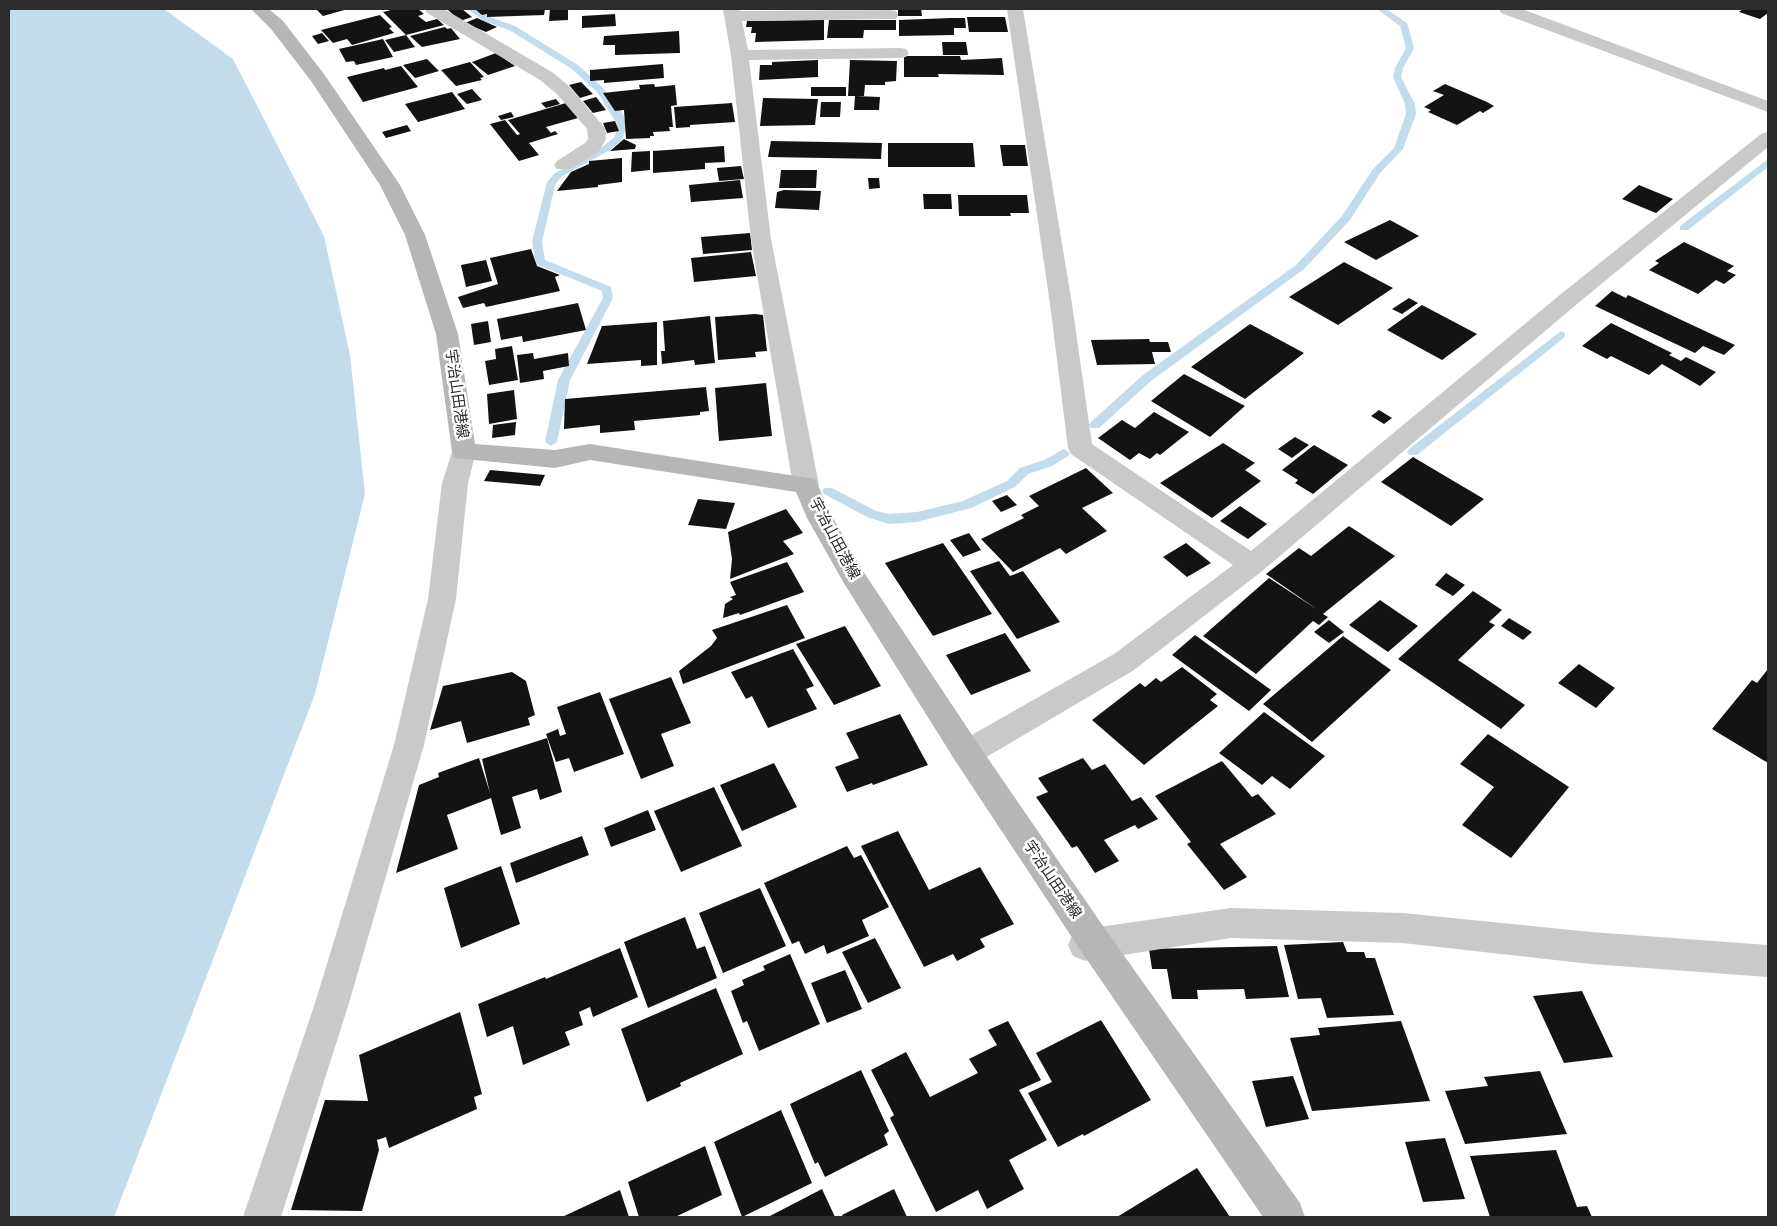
<!DOCTYPE html>
<html>
<head>
<meta charset="utf-8">
<style>
  body { margin:0 }
  #map { position:relative; width:1777px; height:1226px; overflow:hidden; background:#fff; font-family:"DejaVu Sans",sans-serif }
  canvas { display:block }
  .frame { position:absolute; inset:0; border:10px solid #2c2c2c; pointer-events:none }
</style>
</head>
<body>
<div id="map">
<canvas width="1777" height="1226"></canvas>
<div class="frame"></div>
</div>
<script>
const ctx = document.querySelector('canvas').getContext('2d');
ctx.lineJoin = 'round';
function paint(path, color) { ctx.fillStyle = color; ctx.fill(path, 'evenodd'); }
const shape = rows => new Path2D(rows.map(r => 'M' + r).join(''));
function write(font, color, halo, rows, align = 'center') {
  ctx.font = font + ' "DejaVu Sans","Noto Sans JP",sans-serif'; ctx.lineWidth = 5; ctx.setLineDash([]); ctx.textBaseline = 'middle'; ctx.strokeStyle = halo; ctx.fillStyle = color; for (const [text, x, y, turn = 0] of rows) {
    ctx.save(); ctx.translate(x, y); ctx.rotate((+turn || 0) * Math.PI / 180); ctx.textAlign = isNaN(turn) ? turn : align; if (halo) ctx.strokeText(text, 0, 0); ctx.fillText(text, 0, 0); ctx.restore();
  }
}
const water = shape([
  [9,9,164,9,233,59,324,236,350,355,365,494,315,694,114,1217,9,1217]
]);
const stream = shape([
  [467,9,476,9,490,17,515,26,578,65,603,88,622,113,627,124,622,140,608,151,561,177,555,185,542,242,545,260,611,287,613,298,570,380,557,442,551,446,545,442,558,380,603,298,602,291,536,264,532,242,547,182,555,173,602,147,615,137,617,124,597,92,572,69,509,30,484,21,467,9],
  [1377,9,1386,9,1407,23,1414,48,1403,68,1401,77,1415,104,1416,114,1403,149,1380,173,1350,220,1304,269,1151,381,1099,428,1091,428,1089,425,1091,422,1143,375,1296,265,1342,216,1373,169,1394,148,1406,114,1405,104,1393,77,1395,68,1406,48,1400,26,1377,9],
  [1768,159,1768,167,1688,230,1680,230,1680,226,1768,159],
  [1561,331,1565,333,1565,337,1417,455,1409,455,1407,452,1409,449,1561,331],
  [1064,449,1070,453,1068,456,1052,466,1028,474,1015,487,971,508,917,522,889,524,867,517,824,494,822,491,824,488,832,488,876,511,889,514,917,512,963,501,1007,481,1020,468,1044,460,1064,449]
]);
const building = shape([
  [316,9,348,9,323,16],
  [395,9,418,9,424,14,418,16,426,22,437,19,444,25,406,35,383,12],
  [447,9,462,9,472,17,460,21],
  [475,9,545,9,544,15,487,17,487,14,482,15],
  [550,9,568,9,568,20,549,21],
  [898,9,921,9,922,16,898,16],
  [1743,9,1768,9,1768,13,1760,19,1739,12],
  [615,14,616,26,582,28,582,16],
  [380,15,392,27,389,28,394,33,352,45,347,39,333,43,321,30],
  [967,17,1005,17,1008,32,969,32],
  [477,18,497,27,486,32,465,23],
  [951,18,965,18,966,28,954,28,954,35,899,36,899,20],
  [824,20,824,40,755,42,756,33,751,33,752,27,746,27,747,21],
  [829,20,896,20,896,30,864,30,863,38,827,38],
  [445,27,447,29,451,28,460,39,422,47,410,36],
  [679,31,680,53,615,55,615,45,603,45,604,36],
  [322,33,329,41,318,44,312,36],
  [406,35,415,47,394,52,385,40],
  [383,39,393,57,356,65,354,61,346,62,339,49],
  [942,42,966,42,968,55,943,55],
  [496,53,515,66,488,75,472,62],
  [904,56,960,56,961,60,1002,58,1004,75,938,74,939,77,904,77],
  [427,59,439,71,415,78,403,65],
  [818,60,818,77,759,80,760,65,772,65,772,62],
  [850,60,897,61,896,81,885,82,885,85,865,85,864,96,848,96],
  [470,62,484,77,480,78,482,80,456,86,441,70],
  [663,64,664,78,604,83,604,80,590,81,590,70],
  [401,66,418,87,363,102,347,77,384,68,385,70],
  [581,82,593,94,580,98,569,85],
  [654,84,655,87,675,85,677,105,671,106,673,127,669,127,670,131,653,132,654,136,650,136,650,138,626,139,624,110,615,111,603,93,640,89,639,85],
  [1445,84,1487,102,1494,106,1483,113,1480,111,1457,125,1428,112,1431,110,1424,107,1444,95,1433,91],
  [811,87,846,87,846,96,811,96],
  [472,89,482,100,467,104,457,94],
  [452,92,465,109,418,122,405,104],
  [855,96,880,97,879,110,854,110],
  [596,97,606,110,593,113,583,101],
  [763,98,818,99,815,125,760,126],
  [556,99,560,104,546,108,541,103],
  [821,102,841,102,840,117,820,117],
  [566,103,578,118,546,127,551,133,555,131,558,134,529,143,539,155,519,161,490,124,505,120,517,135,520,134,508,120],
  [732,103,735,122,690,125,690,127,676,128,674,107],
  [511,112,514,117,501,120,498,116],
  [615,121,619,131,607,133,603,123],
  [407,125,411,131,386,138,382,132],
  [624,139,636,145,635,149,610,151],
  [771,141,882,143,881,159,768,157],
  [888,143,973,143,975,167,888,167],
  [1000,145,1025,145,1028,166,1003,166],
  [724,146,725,162,705,163,705,169,653,173,653,151],
  [650,151,650,170,631,172,632,152],
  [622,158,622,182,598,185,598,187,557,191,571,172,589,164,589,161],
  [741,166,744,179,719,181,717,168],
  [781,170,817,170,816,188,779,188],
  [868,178,879,178,880,188,869,189],
  [740,180,743,198,691,202,689,185],
  [1639,185,1673,199,1656,213,1622,199],
  [784,190,821,191,819,210,775,208,777,192],
  [923,194,951,194,952,209,924,209],
  [958,195,1027,195,1029,213,1010,213,1011,216,959,216],
  [1390,220,1419,236,1376,260,1344,242],
  [750,233,752,250,703,254,701,237],
  [1684,242,1734,266,1727,271,1736,275,1724,284,1716,280,1698,294,1649,270,1659,263,1655,261],
  [531,249,537,266,560,275,555,277,560,291,486,307,484,303,463,308,458,297,498,284,490,258],
  [751,252,756,276,694,282,691,258],
  [486,260,492,281,466,287,461,265],
  [1344,262,1393,288,1338,325,1289,297],
  [1612,291,1626,298,1628,295,1735,345,1724,355,1703,346,1695,353,1595,306],
  [1409,298,1418,303,1402,314,1392,309],
  [578,303,586,330,523,342,522,336,501,340,497,319],
  [1422,305,1477,334,1442,360,1387,330],
  [755,314,763,315,767,351,755,352,756,357,718,360,715,317],
  [710,316,715,363,695,365,694,360,662,364,661,351,665,351,663,321],
  [488,321,491,342,474,345,471,324],
  [657,322,657,365,641,366,641,360,587,364,602,326],
  [1611,323,1672,353,1669,355,1681,361,1686,357,1716,372,1700,386,1662,364,1649,375,1611,356,1607,359,1582,346],
  [1250,324,1304,353,1245,399,1191,367],
  [1149,339,1150,342,1168,342,1171,352,1152,352,1155,364,1097,365,1091,340],
  [512,346,518,380,489,385,485,361,496,359,495,349],
  [533,353,534,359,568,353,569,366,543,371,544,379,520,383,517,355],
  [1184,374,1245,406,1210,437,1151,401],
  [766,383,772,436,719,441,715,388],
  [706,387,709,411,700,412,700,415,634,421,635,430,600,433,600,425,564,429,565,399],
  [514,390,517,419,489,424,487,394],
  [1379,410,1392,418,1384,424,1371,416],
  [1154,412,1189,432,1160,455,1157,453,1150,459,1139,453,1130,460,1098,438,1122,420,1135,428],
  [516,422,515,435,492,438,493,425],
  [1295,437,1309,445,1292,458,1278,449],
  [1223,443,1255,463,1245,470,1261,481,1212,518,1160,483],
  [1314,445,1348,465,1313,494,1295,483,1298,480,1282,470],
  [1413,457,1484,499,1451,526,1381,482],
  [1086,468,1113,493,1082,508,1107,531,1066,554,1060,548,1013,572,981,539,1024,518,1021,515,1039,506,1029,496],
  [490,470,545,475,540,486,484,481],
  [1007,495,1017,505,1001,512,992,501],
  [698,499,735,503,726,529,688,525],
  [1240,506,1267,524,1248,539,1220,521],
  [786,509,803,533,783,541,794,554,730,579,732,559,728,532],
  [1349,526,1395,556,1323,614,1328,617,1319,625,1313,621,1256,674,1203,636,1269,578,1318,610,1266,574,1299,548,1311,556],
  [969,533,981,550,963,557,950,540],
  [943,543,992,614,933,636,885,563],
  [1186,543,1211,563,1187,577,1163,557],
  [999,561,1010,576,1023,571,1060,622,1017,639,970,571],
  [787,562,804,592,740,615,739,613,723,618,725,604,733,599,730,597,736,595,730,582],
  [1446,573,1465,585,1453,596,1435,585],
  [1473,591,1502,610,1489,622,1495,625,1458,660,1525,705,1501,729,1398,659],
  [1380,600,1418,626,1388,652,1349,625],
  [787,605,805,638,683,684,679,671,711,646,717,638,712,630],
  [1509,618,1532,632,1523,640,1501,626],
  [1329,620,1344,632,1329,643,1314,632],
  [845,626,881,686,834,705,796,644],
  [1005,633,1031,671,971,695,946,655],
  [1195,635,1271,690,1249,711,1172,655],
  [1343,636,1391,670,1312,742,1263,704],
  [793,649,814,686,806,689,817,709,768,728,752,696,746,699,731,672],
  [1579,664,1615,688,1596,708,1558,683],
  [1182,667,1217,694,1210,700,1218,706,1144,765,1092,720,1140,683,1145,687,1156,678,1161,682],
  [1768,669,1768,763,1712,729,1752,680,1757,683],
  [512,672,526,681,535,715,528,718,530,725,467,743,461,721,430,730,443,686],
  [671,677,691,723,661,734,674,766,641,779,609,699],
  [600,692,624,754,574,772,569,758,556,762,546,734,558,729,560,736,566,734,557,707],
  [1264,712,1325,756,1290,789,1272,776,1262,785,1219,753],
  [900,714,928,765,873,785,872,783,847,792,835,767,859,758,846,733],
  [1488,734,1569,787,1511,858,1462,825,1494,787,1460,764],
  [547,738,562,792,540,800,537,789,512,797,521,828,501,835,491,798,447,815,458,849,396,873,419,785,439,777,438,773,479,758,490,793,482,759],
  [1083,758,1092,770,1105,764,1132,801,1141,797,1158,819,1138,829,1135,825,1104,840,1119,861,1095,873,1077,846,1072,848,1036,797,1048,792,1038,778],
  [1222,761,1252,797,1258,794,1276,814,1220,844,1247,877,1224,890,1187,844,1191,842,1155,796],
  [774,763,797,807,742,831,720,785],
  [714,787,742,846,681,872,654,811],
  [648,810,656,830,611,847,604,828],
  [898,831,929,890,980,867,1014,924,980,939,985,947,957,961,953,954,924,967,861,846],
  [582,836,589,855,516,883,510,863],
  [847,846,854,858,861,855,889,907,862,920,869,936,827,954,824,945,805,954,799,941,792,944,764,883],
  [501,866,520,924,461,948,444,888],
  [760,888,786,946,723,973,699,913],
  [685,917,697,949,705,946,717,978,648,1008,624,942],
  [875,938,901,988,868,1003,842,952],
  [1343,942,1347,952,1364,952,1366,958,1375,958,1394,1015,1327,1018,1321,998,1298,999,1284,945],
  [1277,946,1289,997,1246,999,1244,989,1197,990,1198,999,1172,999,1167,969,1152,969,1149,949],
  [620,948,638,997,593,1017,590,1007,579,1012,583,1025,565,1032,570,1045,523,1065,513,1026,487,1037,478,1004,545,977,546,979],
  [790,954,820,1024,759,1051,747,1021,743,1023,731,991,744,985,742,980,765,970,763,966],
  [845,970,862,1009,827,1023,811,983],
  [716,988,743,1054,680,1083,681,1086,647,1102,621,1029],
  [1582,991,1613,1057,1564,1063,1533,996],
  [460,1012,482,1094,474,1097,477,1109,389,1148,386,1137,377,1140,379,1150,362,1211,291,1210,325,1100,368,1101,359,1055],
  [1101,1020,1151,1100,1084,1136,1083,1134,1058,1147,1028,1093,1052,1082,1036,1053],
  [1008,1021,1041,1080,1019,1090,1047,1140,1009,1160,1024,1189,987,1209,978,1190,936,1212,890,1118,894,1115,871,1070,906,1052,930,1097,978,1073,969,1059,997,1045,988,1030],
  [1401,1021,1430,1101,1312,1111,1290,1038,1320,1035,1318,1028],
  [861,1070,889,1131,884,1135,888,1145,825,1177,818,1162,815,1164,790,1104],
  [1540,1071,1567,1134,1465,1144,1445,1091,1488,1086,1484,1077],
  [1293,1076,1309,1119,1266,1127,1252,1081],
  [781,1110,812,1183,742,1217,714,1142],
  [1445,1138,1465,1199,1423,1202,1405,1142],
  [705,1146,722,1195,675,1217,639,1217,628,1182],
  [1556,1150,1577,1207,1587,1206,1592,1217,1490,1217,1470,1156],
  [1197,1168,1230,1217,1117,1217],
  [822,1189,835,1217,768,1217],
  [894,1189,907,1217,843,1217,842,1215],
  [620,1190,629,1217,562,1217]
]);
const street = shape([
  [425,9,444,9,552,72,569,86,605,128,606,139,599,151,571,169,557,169,554,165,557,161,585,143,588,139,587,129,557,94,540,80,427,13,425,9],
  [723,9,739,9,740,11,890,10,896,11,898,15,896,19,742,21,748,50,900,48,906,49,909,53,906,57,900,58,749,60,771,239,819,485,815,491,806,494,797,491,793,485,751,239,731,55,723,9],
  [1007,9,1023,9,1072,304,1092,444,1251,551,1561,294,1761,134,1768,132,1768,147,1577,304,1261,572,1134,670,978,762,967,766,956,762,952,753,956,744,1114,654,1233,565,1071,454,1068,448,1050,304,1007,9],
  [1499,9,1522,9,1768,101,1768,112,1501,13,1499,9],
  [464,444,473,446,476,452,468,483,456,599,424,745,349,1003,281,1217,243,1217,315,1003,394,745,428,599,442,483,452,452,455,446,464,444],
  [1231,908,1403,913,1591,932,1768,945,1768,977,1591,964,1403,943,1231,938,1085,961,1073,956,1068,945,1073,934,1085,929,1231,908]
]);
const secondary = shape([
  [251,9,269,9,283,21,324,74,400,185,425,235,458,334,475,444,555,450,590,444,815,479,833,518,863,571,978,744,1103,926,1300,1203,1305,1217,1263,1217,1079,948,956,762,845,585,807,518,796,492,590,460,555,468,455,458,452,452,436,334,405,235,380,185,311,81,271,29,251,9]
]);
const streetNames = [
  ["宇治山田港線",456,394,82],
  ["宇治山田港線",834,539,62],
  ["宇治山田港線",1052,880,56]
];
paint(water, '#c3dceb');
paint(stream, '#c3dceb');
paint(building, '#131313');
paint(street, '#c9c9c9');
paint(secondary, '#b6b6b6');
write('15px', '#2c2c2c', '#fff', streetNames);
</script>
</body>
</html>
